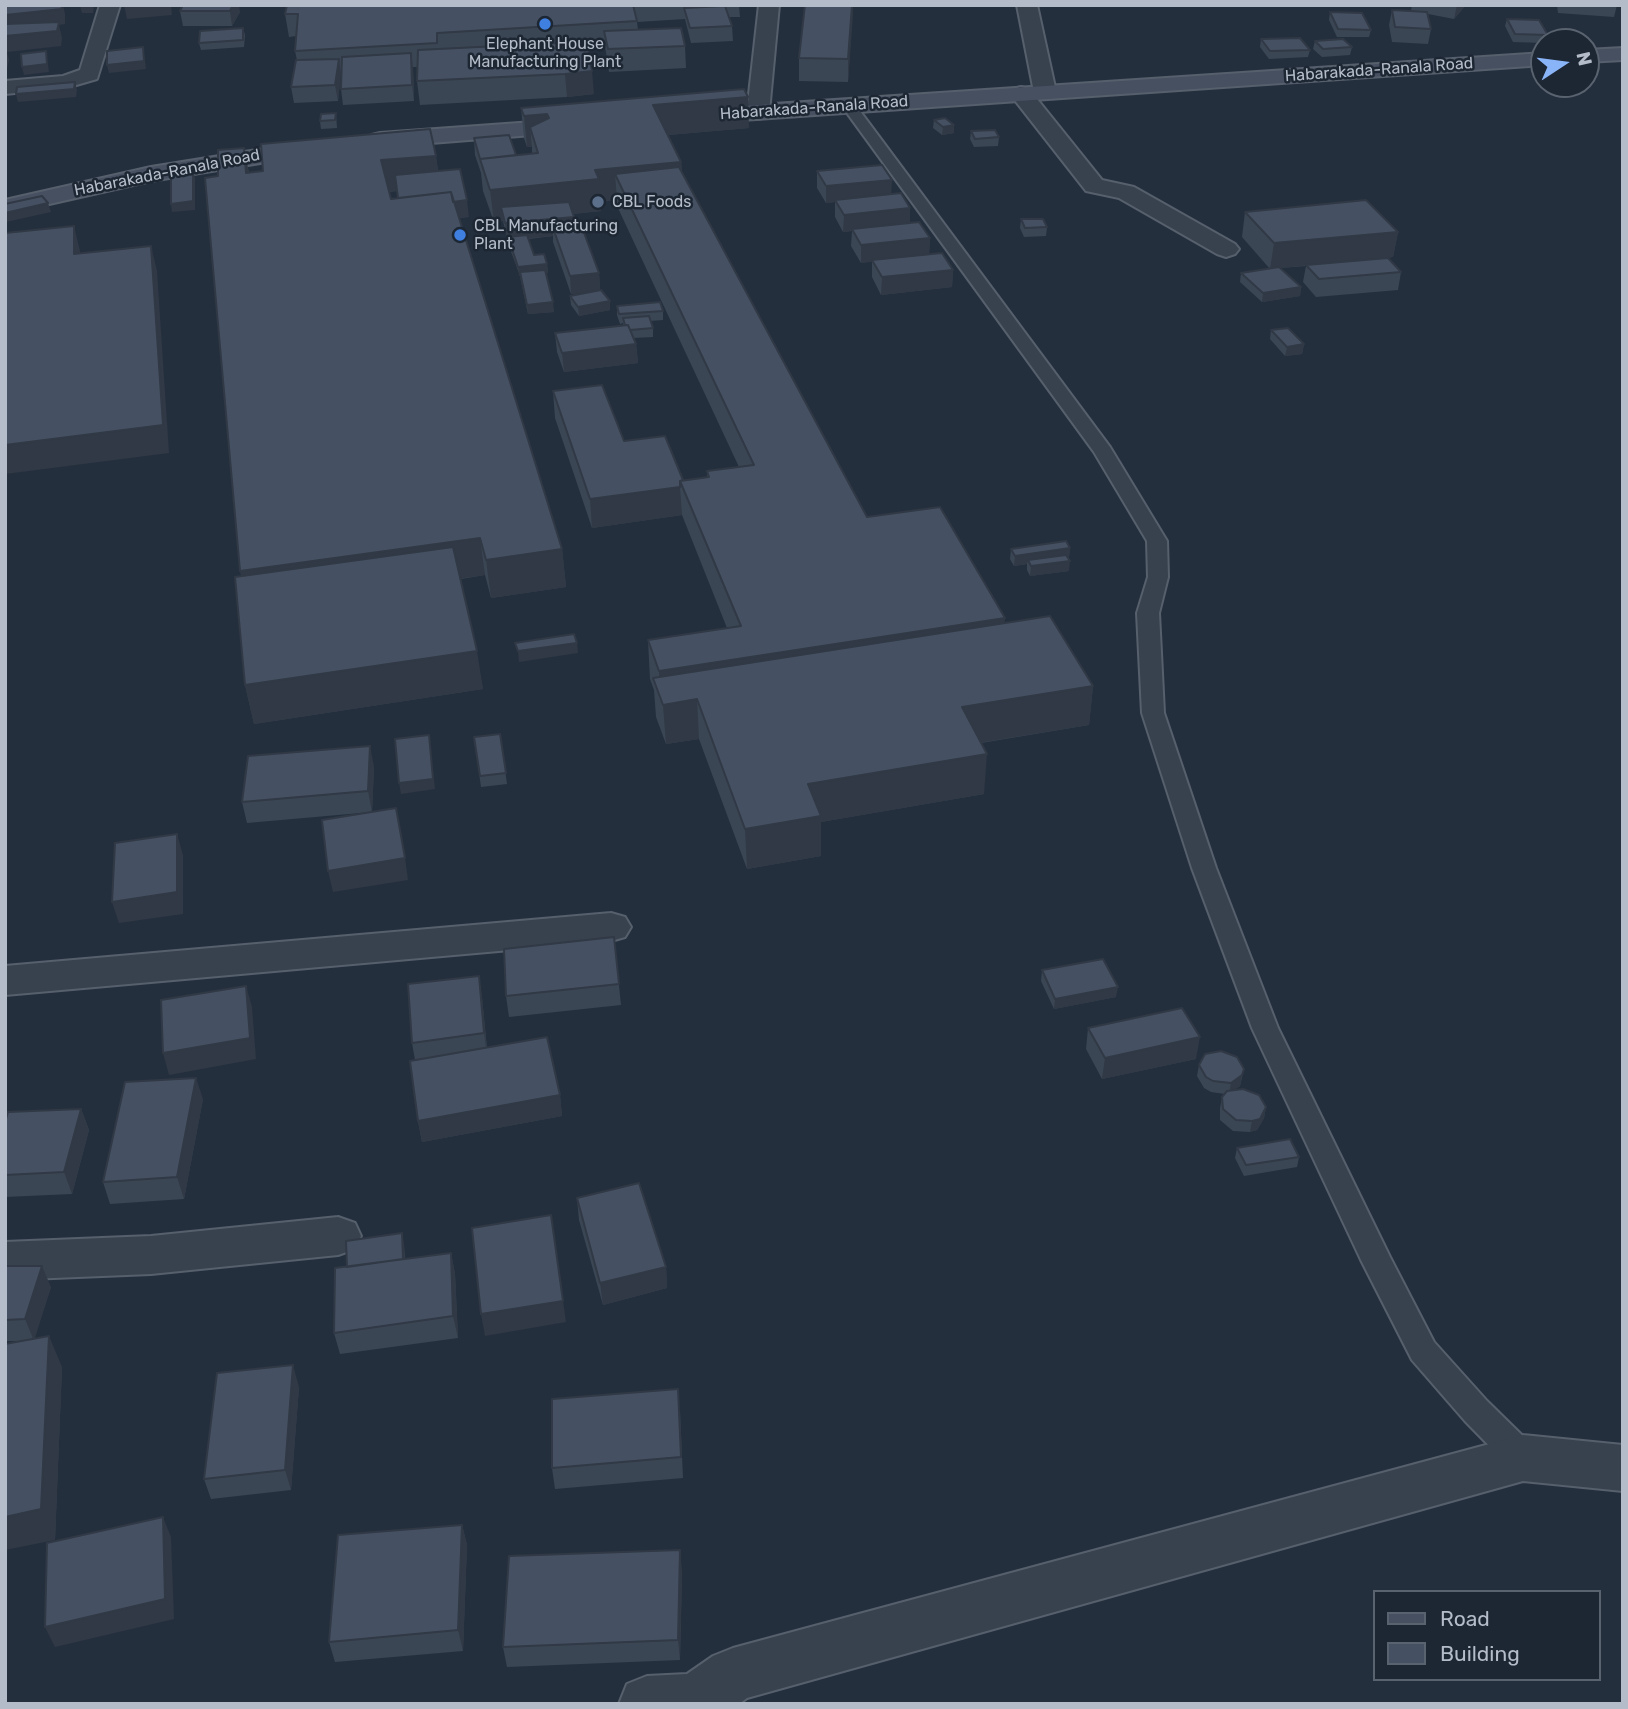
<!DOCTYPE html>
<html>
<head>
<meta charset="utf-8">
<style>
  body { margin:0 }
  #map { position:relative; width:1628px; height:1709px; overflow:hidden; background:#242f3e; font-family:Rubik,sans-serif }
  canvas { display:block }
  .frame { position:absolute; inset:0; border:7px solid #b4bcc9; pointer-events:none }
  .legend { position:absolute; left:1373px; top:1590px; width:228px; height:91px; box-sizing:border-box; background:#1d2633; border:2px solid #59626f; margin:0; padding:9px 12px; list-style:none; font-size:21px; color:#b4bcc9 }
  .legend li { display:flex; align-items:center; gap:14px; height:35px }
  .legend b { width:35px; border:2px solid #59626f }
  .north { position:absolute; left:1530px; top:28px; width:70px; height:70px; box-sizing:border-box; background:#1d2633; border:2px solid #59626f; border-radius:50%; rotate:77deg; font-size:19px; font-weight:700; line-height:28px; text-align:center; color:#b4bcc9 }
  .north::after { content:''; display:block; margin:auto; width:24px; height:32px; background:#8ab4f8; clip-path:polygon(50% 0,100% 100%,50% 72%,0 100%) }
</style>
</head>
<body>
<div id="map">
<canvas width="1628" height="1709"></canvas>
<div class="frame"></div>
<ul class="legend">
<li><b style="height:9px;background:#465061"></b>Road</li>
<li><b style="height:19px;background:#455162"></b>Building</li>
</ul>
<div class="north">N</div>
</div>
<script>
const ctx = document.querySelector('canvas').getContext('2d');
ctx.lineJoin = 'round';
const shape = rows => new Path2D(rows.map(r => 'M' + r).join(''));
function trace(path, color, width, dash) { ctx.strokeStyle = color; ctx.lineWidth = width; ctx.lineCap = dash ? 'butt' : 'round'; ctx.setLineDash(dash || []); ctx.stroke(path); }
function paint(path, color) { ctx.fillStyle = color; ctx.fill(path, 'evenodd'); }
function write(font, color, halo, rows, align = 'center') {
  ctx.font = font + ' Rubik,sans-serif'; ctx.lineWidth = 5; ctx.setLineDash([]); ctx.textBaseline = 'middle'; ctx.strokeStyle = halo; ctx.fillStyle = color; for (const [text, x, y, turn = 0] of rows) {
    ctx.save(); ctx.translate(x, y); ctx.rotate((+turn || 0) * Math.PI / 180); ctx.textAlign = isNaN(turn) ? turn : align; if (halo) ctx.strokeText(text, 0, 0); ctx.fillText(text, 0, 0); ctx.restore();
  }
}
const service = shape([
  [849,102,854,103,1110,447,1167,541,1168,577,1159,613,1164,713,1216,868,1278,1028,1390,1257,1434,1342,1487,1401,1535,1448,1539,1458,1535,1468,1523,1472,1511,1468,1465,1421,1412,1360,1361,1260,1252,1028,1192,868,1142,713,1137,613,1148,577,1147,541,1094,452,842,106,849,102]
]);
const minor = shape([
  [100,5,120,5,97,79,66,88,5,94,5,81,63,76,80,70,100,5],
  [759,5,779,5,769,112,766,117,758,119,750,117,747,112,759,5],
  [1017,5,1037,5,1056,92,1053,97,1045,99,1037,97,1034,92,1017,5],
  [1021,87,1029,89,1102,180,1134,187,1235,244,1239,249,1235,254,1226,257,1217,254,1119,198,1086,191,1010,94,1013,89,1021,87],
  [611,913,625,917,631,927,625,937,611,941,5,995,5,966,611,913],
  [338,1217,355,1223,361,1236,355,1249,338,1255,151,1274,5,1280,5,1242,151,1236,338,1217],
  [1523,1435,1623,1445,1623,1491,1523,1481,747,1698,739,1704,619,1704,627,1684,647,1676,687,1674,713,1656,733,1648,1523,1435]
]);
const secondary = shape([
  [1623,48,1623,60,1586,62,1586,50,1623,48],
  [1544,53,1544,65,698,123,690,121,687,116,690,111,698,109,1544,53],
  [575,119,583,121,586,126,583,131,380,147,372,145,369,140,372,135,380,133,575,119],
  [313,141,321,143,325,148,321,153,151,181,5,214,5,200,151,167,313,141]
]);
const wall = shape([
  [182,5,240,12,232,26,183,26,180,11],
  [287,5,739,5,740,17,729,17,732,26,733,41,691,43,685,19,637,22,638,30,685,46,686,68,609,72,605,46,561,48,562,50,594,94,567,97,420,105,417,81,418,67,413,67,414,101,343,105,341,89,341,71,338,101,294,103,291,87,297,60,295,51,296,36,289,37,285,14],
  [805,5,853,5,848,82,799,81,799,58],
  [1412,5,1466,5,1454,19,1428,14,1431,29,1428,44,1392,42,1389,25,1392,10,1411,11],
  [1557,5,1617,5,1614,17,1558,13],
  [1330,12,1371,30,1369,37,1337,37,1329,20],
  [1507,19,1548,35,1546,42,1544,42,1544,43,1513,42,1505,26],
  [243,28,245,35,244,47,201,50,199,43],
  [1261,39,1310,50,1308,57,1269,59,1260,47],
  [1315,41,1352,47,1350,55,1322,57,1313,49],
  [521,108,749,128,668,135,681,162,682,173,867,517,1005,623,1093,686,1089,725,981,743,984,794,821,822,821,856,747,869,699,739,666,744,656,717,654,690,650,679,648,640,727,628,682,515,592,528,555,418,553,391,624,441,683,480,707,477,707,471,739,467,617,206,617,200,600,202,601,211,573,214,575,223,599,273,600,290,610,310,579,316,571,305,570,296,593,292,571,294,553,242,553,236,528,239,534,255,547,264,548,273,546,273,554,312,528,314,520,276,509,246,503,221,494,222,483,191,481,173,475,155,474,138,516,155,532,154,532,147,527,147,524,138],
  [336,113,337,128,321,129,320,121],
  [934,120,954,125,954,133,942,135,933,128],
  [971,131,999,137,998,146,974,147,970,139],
  [244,148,249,173,436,156,438,171,469,217,459,218,562,549,566,587,491,598,485,575,461,579,483,689,254,724,245,685,241,576,218,176],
  [397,191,398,198,391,199,389,192],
  [817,171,891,194,910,223,930,238,929,254,953,270,952,287,881,295,872,277,872,261,861,263,851,246,852,231,843,232,835,217,835,202,826,203,817,188],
  [1245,212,1398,232,1393,257,1379,259,1401,272,1398,290,1316,297,1303,282,1306,266,1280,268,1301,287,1300,296,1262,302,1240,282,1241,273,1270,269,1242,237],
  [1021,219,1047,227,1046,236,1024,237,1020,228],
  [617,306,663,311,663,320,650,321,653,328,653,337,634,338,636,344,638,363,564,372,557,352,555,333,623,325,623,323,620,324,617,315],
  [1271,330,1304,344,1302,354,1285,356,1270,339],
  [1070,548,1069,557,1068,558,1069,571,1030,576,1027,570,1027,564,1014,566,1010,559,1011,549],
  [500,734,507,784,481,787,474,737],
  [374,767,372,812,247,823,242,802],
  [614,937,621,1005,509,1017,506,996],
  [1042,970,1116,997,1054,1009,1041,981],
  [482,997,487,1048,560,1095,562,1116,422,1142,418,1121,415,1060,412,1043],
  [1088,1028,1196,1059,1102,1079,1086,1049],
  [1199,1065,1244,1069,1240,1086,1234,1090,1266,1107,1264,1118,1257,1130,1250,1132,1233,1131,1220,1120,1220,1108,1222,1097,1225,1094,1211,1092,1204,1088,1197,1076],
  [203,1099,184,1199,110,1204,103,1182],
  [81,1109,89,1130,72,1194,5,1197,5,1122],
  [1237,1148,1299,1157,1297,1167,1244,1176,1235,1158],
  [577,1198,666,1267,667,1288,603,1305,579,1220],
  [404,1244,405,1259,451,1253,455,1274,458,1338,340,1354,334,1333,347,1267],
  [5,1266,51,1287,34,1339,62,1367,55,1540,22,1341,5,1341],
  [299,1387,291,1490,211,1499,204,1479],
  [680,1411,683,1478,555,1489,552,1468],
  [462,1525,467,1545,463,1651,335,1662,329,1642],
  [682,1571,680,1660,507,1667,503,1647]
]);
const shadedWall = shape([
  [63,5,65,14,65,24,59,25,62,38,61,46,7,52,9,60,6,73,5,15],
  [94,5,93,13,82,13,80,6],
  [124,5,171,5,172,15,127,19],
  [233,5,239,5,240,12,232,26,230,11],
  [852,5,853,15,848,82,848,59],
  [1457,5,1466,5,1454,19],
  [143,47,146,69,109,73,107,65],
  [46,51,49,72,24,75,22,67],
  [411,53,413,69,414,101,412,85],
  [339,59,341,74,338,101,335,85],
  [592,71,594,94,567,97,565,74],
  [75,82,77,90,76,97,18,102,16,94],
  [748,97,749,128,655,136,653,105],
  [547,114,550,145,530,127,532,147,527,147,524,116],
  [954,125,954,133,942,135,943,127],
  [244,148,250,180,246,173],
  [436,156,440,187,385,192,381,160],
  [681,162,683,194,615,174,617,200,600,202,601,211,505,221,501,207,503,221,494,222,490,190,595,170],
  [193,170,195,178,195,210,172,212,171,204],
  [892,180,891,197,835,200,835,202,826,203,826,186],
  [467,200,469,217,402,223,400,206],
  [48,203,51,212,6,222,5,213],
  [910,208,910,226,852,229,852,231,843,232,844,215],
  [574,217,575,234,552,225,553,236,509,240,508,237,508,241,507,241,505,223],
  [74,226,80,251,81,280,74,254],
  [1398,232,1393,257,1270,269,1274,243],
  [930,238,929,256,861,263,861,245],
  [151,246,157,271,169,453,5,474,5,445],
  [547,264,548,273,519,276,518,267],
  [953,270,952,287,881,295,882,277],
  [599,273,600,291,571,294,570,276],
  [1301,287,1300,296,1262,302,1263,293],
  [610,301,610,310,579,316,578,307],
  [553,302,554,312,528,314,527,305],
  [636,344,638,363,564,372,562,353],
  [1304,344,1302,354,1285,356,1287,347],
  [680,487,682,515,592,528,590,499],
  [480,538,485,575,248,609,240,571],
  [1070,548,1069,557,1030,563,1028,560,1027,564,1014,566,1015,556],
  [562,549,566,587,491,598,486,560],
  [1070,561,1069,571,1030,576,1031,566],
  [1005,618,1002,656,697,699,699,739,666,744,663,705,660,697,659,671],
  [577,643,578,653,519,662,518,651],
  [477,651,483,689,254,724,245,685],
  [1093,686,1089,725,959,746,962,707],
  [429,735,435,789,401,794,399,783],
  [370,746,374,767,372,812,368,791],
  [987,754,984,794,821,822,821,856,747,869,745,829,808,784],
  [177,834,183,855,183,914,119,923,112,902],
  [405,858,408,880,333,892,328,871],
  [479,976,482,997,487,1055,484,1033],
  [246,986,252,1007,256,1059,169,1075,163,1053],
  [1118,987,1116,997,1054,1009,1055,999],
  [1200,1037,1196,1059,1102,1079,1105,1058],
  [1242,1075,1240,1086,1229,1094,1231,1083],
  [196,1078,203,1099,184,1199,177,1177],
  [560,1095,562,1116,422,1142,418,1121],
  [1266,1107,1264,1118,1257,1130,1250,1132,1252,1121],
  [81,1109,89,1130,72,1194,64,1172],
  [402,1233,404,1244,405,1275,403,1264],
  [451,1253,455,1274,458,1338,453,1316],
  [42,1266,51,1287,34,1341,25,1319],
  [666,1267,667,1288,603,1305,600,1283],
  [563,1301,566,1322,485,1336,481,1314],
  [49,1336,62,1367,55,1540,5,1550,5,1517],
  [293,1365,299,1387,291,1490,285,1470],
  [163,1517,171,1537,174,1619,55,1647,45,1627],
  [462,1525,467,1545,463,1651,458,1630],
  [680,1550,682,1571,680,1660,678,1640]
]);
const building = shape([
  [5,5,61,5,62,9,5,15,5,5],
  [183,5,233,5,230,11,180,11,183,5],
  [287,5,633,5,637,21,437,33,437,43,295,51,298,14,285,14,287,5],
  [805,5,852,5,848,59,799,58,805,5],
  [725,6,732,26,690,28,684,8,725,6],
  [1392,10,1427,12,1431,29,1395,27,1392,10],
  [1330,12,1362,13,1371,30,1338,29,1330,12],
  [1507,19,1539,20,1548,35,1515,34,1507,19],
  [59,22,57,31,5,36,5,24,59,22],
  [243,28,243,40,199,43,200,31,243,28],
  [681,28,685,46,608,49,604,31,681,28],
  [1300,38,1310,50,1270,51,1261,39,1300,38],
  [1343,39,1352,47,1323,49,1315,41,1343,39],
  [560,43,562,50,588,49,592,71,565,74,417,81,418,50,560,43],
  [143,47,144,61,107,65,107,51,143,47],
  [46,51,47,64,22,67,21,54,46,51],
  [411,53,412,85,341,89,342,57,411,53],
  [339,59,335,85,291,87,296,60,339,59],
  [75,82,74,89,16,94,17,87,75,82],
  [744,89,748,97,653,105,681,162,595,170,599,179,490,190,480,159,538,153,530,127,549,118,547,114,524,116,521,108,744,89],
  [336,113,335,120,320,121,321,114,336,113],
  [945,118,954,125,943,127,934,120,945,118],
  [430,129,436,156,381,160,391,199,451,192,562,549,486,560,480,538,240,571,205,178,218,176,218,150,244,148,246,173,263,171,261,144,430,129],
  [995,130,999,137,975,139,971,131,995,130],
  [509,135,516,155,480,159,474,138,509,135],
  [882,165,892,180,826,186,817,171,882,165],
  [679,167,867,517,940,507,1005,618,659,671,648,640,741,626,680,481,709,477,707,471,754,465,615,174,679,167],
  [460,169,467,200,453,202,451,192,398,198,395,175,460,169],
  [193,170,193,201,171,204,171,172,193,170],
  [901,193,910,208,844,215,835,200,901,193],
  [42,196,48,203,5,213,5,204,42,196],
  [1366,200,1398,232,1274,243,1245,212,1366,200],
  [569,202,574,217,505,223,501,207,569,202],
  [1021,219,1043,219,1047,227,1025,228,1021,219],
  [580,222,599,273,570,276,552,225,580,222],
  [919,222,930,238,861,245,852,229,919,222],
  [74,226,74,254,151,246,163,425,5,445,5,233,74,226],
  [527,235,534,255,544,254,547,264,518,267,508,237,527,235],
  [942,253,953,270,882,277,872,260,942,253],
  [1388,258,1401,272,1319,279,1306,265,1388,258],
  [1279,267,1301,287,1263,293,1241,273,1279,267],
  [545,270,553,302,527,305,520,272,545,270],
  [601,290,610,301,578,307,570,296,601,290],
  [660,302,663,311,619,314,617,306,660,302],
  [649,316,653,328,630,330,628,325,625,325,623,318,649,316],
  [628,325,636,344,562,353,555,333,628,325],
  [1288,328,1304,344,1287,347,1271,330,1288,328],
  [602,385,624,441,665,436,683,480,680,481,680,487,590,499,553,391,602,385],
  [1066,541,1070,548,1015,556,1011,549,1066,541],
  [453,547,477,651,245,685,235,577,453,547],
  [1066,555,1070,561,1031,566,1028,560,1066,555],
  [1050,616,1093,686,962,707,987,754,808,784,821,816,745,829,697,699,663,705,653,678,1050,616],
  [574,634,577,643,518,651,515,643,574,634],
  [500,734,506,773,480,776,474,737,500,734],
  [429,735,433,779,399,783,395,739,429,735],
  [370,746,368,791,242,802,248,756,370,746],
  [396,808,405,858,328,871,322,820,396,808],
  [177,834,177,892,112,902,115,843,177,834],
  [614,937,619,984,506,996,504,949,614,937],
  [1103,959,1118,987,1055,999,1042,970,1103,959],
  [479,976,484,1033,412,1043,408,984,479,976],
  [246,986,250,1038,163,1053,161,1000,246,986],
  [1182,1008,1200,1037,1105,1058,1088,1028,1182,1008],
  [547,1037,560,1095,418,1121,410,1061,547,1037],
  [1221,1051,1237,1057,1244,1069,1242,1075,1231,1083,1213,1081,1206,1077,1199,1065,1205,1054,1221,1051],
  [196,1078,177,1177,103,1182,125,1082,196,1078],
  [1243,1089,1259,1095,1266,1107,1260,1119,1252,1121,1236,1120,1223,1109,1222,1097,1227,1091,1243,1089],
  [81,1109,64,1172,5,1175,5,1122,8,1112,81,1109],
  [1290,1139,1299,1157,1246,1165,1237,1148,1290,1139],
  [639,1183,666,1267,600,1283,577,1198,639,1183],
  [551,1215,563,1301,481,1314,472,1228,551,1215],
  [402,1233,403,1259,347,1267,346,1241,402,1233],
  [451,1253,453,1316,334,1333,335,1268,451,1253],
  [5,1266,42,1266,25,1319,5,1320,5,1266],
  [49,1336,41,1509,5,1517,5,1344,49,1336],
  [293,1365,285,1470,204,1479,217,1373,293,1365],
  [678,1389,681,1457,552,1468,552,1399,678,1389],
  [163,1517,165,1599,45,1627,47,1543,163,1517],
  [462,1525,458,1630,329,1642,338,1535,462,1525],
  [680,1550,678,1640,503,1647,509,1556,680,1550]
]);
const markers = [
  [545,24,7,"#3f7fe0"],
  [598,202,7,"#5c6f8a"],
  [460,235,7,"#3f7fe0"]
];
const farPoinames = [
  ["Elephant House",545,44,"center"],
  ["Manufacturing Plant",545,62,"center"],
  ["CBL Foods",612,202],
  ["CBL Manufacturing",474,226],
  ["Plant",474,244]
];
const farStreetnames = [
  ["Habarakada-Ranala Road",1379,70,-4],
  ["Habarakada-Ranala Road",814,108,-4],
  ["Habarakada-Ranala Road",167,173,-11]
];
trace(service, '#565f6c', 4);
trace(minor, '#565f6c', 4);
trace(secondary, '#565f6c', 4);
paint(service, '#38414e');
paint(minor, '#38414e');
paint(secondary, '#465061');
paint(wall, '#3b4654');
paint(shadedWall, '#303945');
paint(building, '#455162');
trace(building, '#303945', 2);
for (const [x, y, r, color] of markers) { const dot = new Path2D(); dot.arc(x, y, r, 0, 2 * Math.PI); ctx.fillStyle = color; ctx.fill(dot); trace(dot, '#1d2633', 2.5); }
write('16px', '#b4bcc9', '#1d2633', farPoinames, 'left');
write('16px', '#b4bcc9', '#1d2633', farStreetnames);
</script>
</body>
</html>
